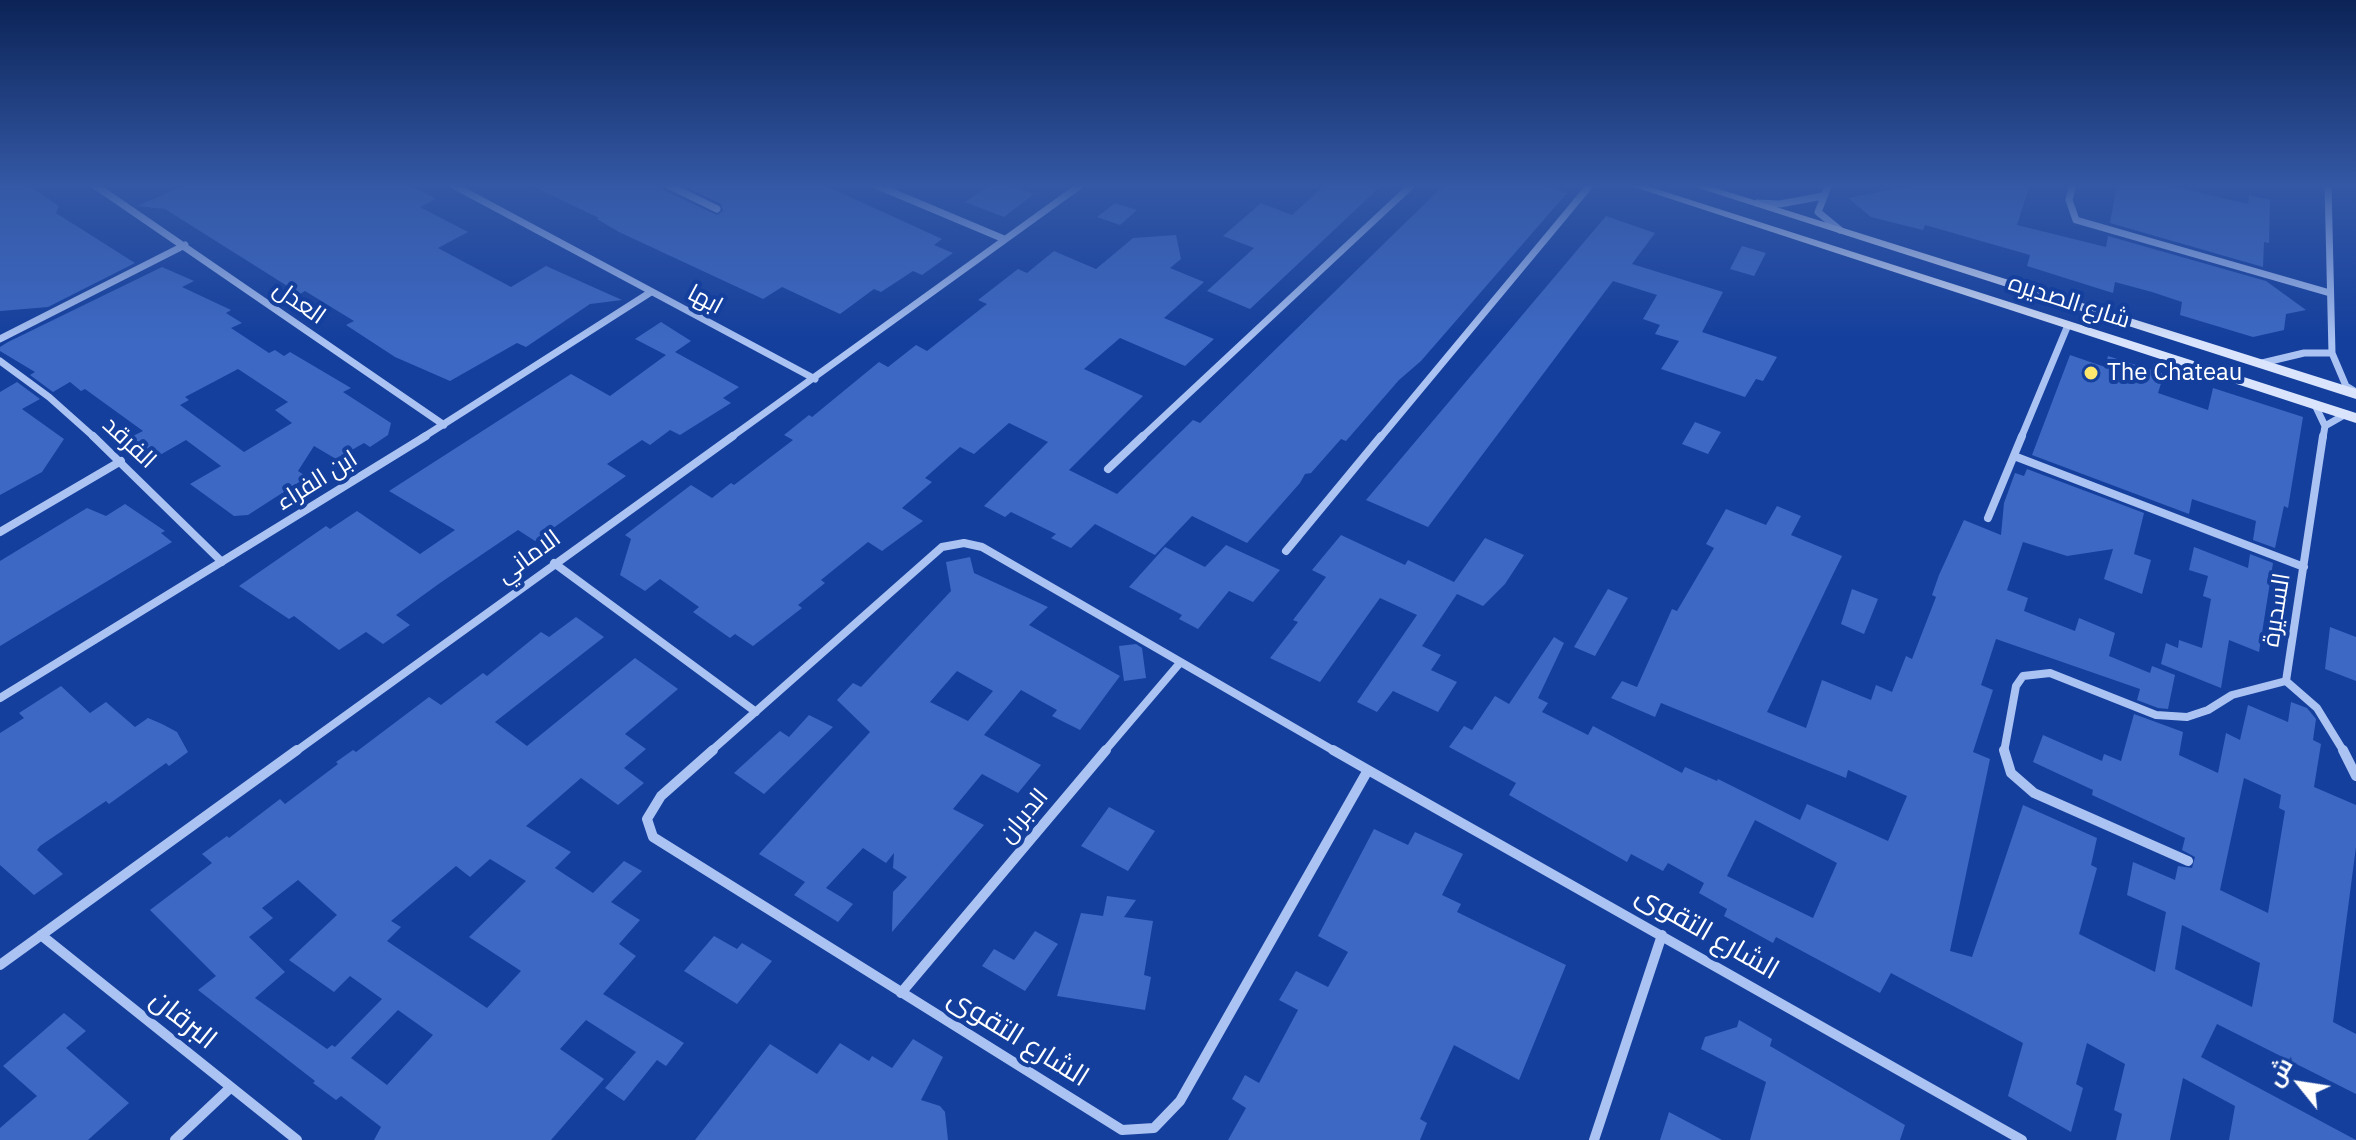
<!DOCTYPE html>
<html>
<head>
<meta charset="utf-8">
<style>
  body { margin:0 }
  #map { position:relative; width:2356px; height:1140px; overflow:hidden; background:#143f9d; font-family:"IBM Plex Sans",Cairo,sans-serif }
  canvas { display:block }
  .north { position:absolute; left:2260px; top:1044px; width:80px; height:80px; -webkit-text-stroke:6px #143f9d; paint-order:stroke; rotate:300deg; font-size:22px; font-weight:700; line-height:32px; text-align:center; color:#fff }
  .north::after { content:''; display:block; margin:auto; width:28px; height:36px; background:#fff; clip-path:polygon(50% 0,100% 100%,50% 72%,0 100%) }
</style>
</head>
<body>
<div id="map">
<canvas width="2356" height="1140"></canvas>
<div class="north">ش</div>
</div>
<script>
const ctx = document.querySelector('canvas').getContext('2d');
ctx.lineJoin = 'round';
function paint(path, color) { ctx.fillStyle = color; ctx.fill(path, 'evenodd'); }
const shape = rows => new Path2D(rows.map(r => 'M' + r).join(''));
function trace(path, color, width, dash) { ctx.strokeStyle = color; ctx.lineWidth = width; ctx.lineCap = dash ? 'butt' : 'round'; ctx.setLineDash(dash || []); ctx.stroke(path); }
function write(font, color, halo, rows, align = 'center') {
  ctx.font = font + ' "IBM Plex Sans",Cairo,sans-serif'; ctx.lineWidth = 8; ctx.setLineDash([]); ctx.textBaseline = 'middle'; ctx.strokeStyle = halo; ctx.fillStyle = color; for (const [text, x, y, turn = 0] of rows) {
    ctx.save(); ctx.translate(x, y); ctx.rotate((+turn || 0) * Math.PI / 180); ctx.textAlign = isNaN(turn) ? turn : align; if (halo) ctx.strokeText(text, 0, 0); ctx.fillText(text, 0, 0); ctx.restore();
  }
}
const building = shape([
  [0,184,26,184,59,206,56,213,135,263,48,307,0,311],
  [188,184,407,184,436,199,420,207,468,232,438,248,511,287,546,266,622,300,590,304,526,347,517,343,450,381,395,357,346,325,354,321,305,291,300,294,165,209,137,206],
  [528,184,660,184,663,190,717,215,723,211,721,204,680,184,822,184,942,239,934,245,953,253,922,275,913,271,881,292,874,289,840,314,782,287,763,299,619,232,597,219,599,218],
  [990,184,1006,184,1034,194,1004,217,965,202],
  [1326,184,1383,184,1250,309,1207,291,1254,248,1223,236,1261,203,1292,215],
  [1445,184,1539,184,1567,193,1421,361,1399,380,1346,441,1341,439,1311,473,1305,474,1300,483,1247,543,1192,516,1155,555,1095,524,1071,548,1051,538,1056,534,1011,512,1005,517,984,506,1048,442,1009,423,974,454,960,447,925,478,932,482,902,508,923,521,882,551,868,542,821,580,825,583,798,605,802,608,753,646,735,634,730,638,693,612,699,607,660,579,645,591,620,575,631,539,625,535,691,485,712,498,731,483,734,485,793,440,784,435,809,415,812,417,879,362,888,367,916,345,927,351,987,304,978,300,1018,269,1027,273,1054,251,1096,269,1133,238,1176,235,1181,259,1170,268,1204,282,1164,318,1214,339,1185,366,1120,338,1084,369,1143,396,1069,470,1117,494,1193,420,1200,423],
  [1919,184,2030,184,2017,225,2106,247,2108,236,2266,281,2306,310,2286,314,2284,330,2253,337,2180,315,2182,302,2152,292,2115,282,2113,293,2027,266,2030,255,1925,225,1923,230,1871,217,1848,198],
  [2117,184,2175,184,2175,187,2248,204,2249,195,2270,200,2269,243,2264,242,2263,267,2110,223],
  [1115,203,1137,210,1120,225,1097,217],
  [1606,216,1655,233,1632,264,1723,292,1702,332,1777,357,1763,381,1756,379,1745,397,1661,369,1679,341,1655,334,1660,325,1643,319,1657,295,1613,281,1428,527,1366,500],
  [1742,246,1766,253,1754,276,1730,269],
  [162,267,194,281,182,287,231,310,226,313,242,323,231,328,269,353,275,350,284,356,290,352,351,388,343,392,391,423,388,435,370,447,364,443,336,459,314,446,298,471,307,477,248,515,234,516,190,484,221,466,186,440,153,459,127,439,143,431,85,389,81,391,70,382,53,392,30,375,35,372,0,351,0,347,8,342],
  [238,369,288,402,275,410,292,423,244,452,180,405,189,400,185,397],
  [661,322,691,341,675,352,739,387,723,398,731,403,680,435,670,430,650,445,642,440,607,464,626,476,535,541,518,530,440,583,396,615,410,625,383,644,366,632,339,650,294,616,289,619,239,586,326,526,330,529,357,511,420,554,455,530,389,491,571,374,610,396,666,355,635,339],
  [2070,355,2105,367,2108,356,2164,374,2158,393,2208,410,2213,388,2303,417,2288,508,2284,506,2275,548,2253,540,2256,521,2192,499,2189,514,2032,455],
  [17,382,40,399,22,409,64,439,42,472,0,495,0,392],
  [1695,422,1721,432,1708,454,1682,444],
  [2027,469,2144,513,2134,554,2151,560,2142,594,2104,579,2113,549,2067,556,2023,542,2007,590,2028,598,2024,611,2075,631,2079,618,2115,633,2109,656,2150,673,2152,666,2175,675,2168,709,2158,708,2137,700,2140,689,1996,639,1981,685,1993,690,1973,752,1990,759,1950,951,1972,957,2023,805,2097,838,2091,865,2097,868,2079,934,2155,972,2166,912,2127,895,2133,862,2175,880,2178,866,2192,868,2195,857,2182,850,2185,838,2092,795,2093,790,2033,762,2043,735,2102,761,2104,754,2121,761,2134,714,2183,732,2179,755,2218,773,2226,733,2240,740,2248,705,2288,722,2291,702,2307,708,2316,719,2313,740,2321,744,2314,787,2356,805,2356,847,2333,1022,2356,1034,2356,1094,2217,1024,2201,1057,2356,1140,2229,1140,2235,1106,2183,1078,2170,1140,2116,1140,2122,1114,2114,1110,2125,1064,2087,1043,2076,1084,2083,1088,2071,1132,2008,1096,2023,1043,1891,973,1880,993,1776,937,1773,943,1724,916,1727,909,1699,893,1704,883,1668,863,1663,871,1631,854,1627,862,1509,795,1516,783,1449,747,1464,726,1472,730,1495,696,1509,704,1554,637,1564,643,1538,698,1548,703,1542,712,1588,735,1593,726,1682,773,1685,767,1717,781,1718,779,1800,820,1807,804,1888,841,1907,796,1848,770,1846,778,1661,703,1655,717,1611,698,1622,681,1637,687,1672,609,1677,611,1714,548,1706,544,1726,509,1766,525,1777,506,1801,516,1791,535,1842,556,1767,712,1806,728,1822,680,1871,700,1876,685,1892,692,1906,656,1912,659,1936,597,1932,595,1939,575,1964,520,2001,535,2004,503,2015,473,2024,476],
  [2244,778,2281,795,2279,808,2285,811,2268,913,2220,890],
  [1755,820,1837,863,1813,918,1727,876],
  [2182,925,2260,963,2252,1007,2175,969],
  [125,504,165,531,161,533,172,542,0,646,0,561,87,508,106,516],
  [1341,535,1405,565,1408,560,1454,582,1485,538,1524,555,1505,584,1483,606,1457,594,1422,646,1441,655,1431,670,1457,682,1438,712,1393,691,1377,712,1357,702,1417,615,1380,598,1320,682,1270,658,1298,622,1293,620,1326,577,1312,570],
  [1226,545,1280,570,1253,602,1229,591,1198,629,1179,619,1182,615,1129,587,1165,547,1205,567],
  [2194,547,2248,568,2250,554,2273,563,2259,652,2229,640,2221,688,2161,664,2166,643,2178,648,2179,640,2202,648,2211,599,2203,596,2208,576,2189,570],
  [970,557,974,573,1048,607,1029,625,1120,676,1080,730,1052,716,1057,710,1021,690,984,735,1041,765,1018,793,982,774,953,809,984,825,892,932,893,892,907,877,893,868,894,853,886,863,863,848,826,888,853,904,838,922,794,895,805,882,759,854,870,732,837,700,853,683,861,687,951,591,946,562],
  [957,671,993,691,968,721,930,702],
  [1608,589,1628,598,1595,656,1574,647],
  [1852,589,1878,599,1864,634,1841,624],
  [576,617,604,637,495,722,527,746,635,658,678,689,625,734,646,749,624,768,644,783,618,805,581,778,526,826,571,852,555,868,593,893,624,861,642,871,611,902,640,920,619,944,636,956,603,994,684,1043,666,1066,657,1060,624,1101,605,1088,636,1052,586,1020,560,1049,604,1079,551,1140,374,1140,381,1127,341,1096,336,1100,313,1083,315,1081,198,990,216,976,150,910,212,863,202,854,227,836,229,838,280,799,285,804,338,764,336,762,353,750,356,752,429,697,441,705,483,673,487,676,541,632,549,637],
  [490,859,526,881,469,937,521,971,487,1008,387,941,401,927,391,921,456,866,470,877],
  [298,880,337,915,289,960,334,992,350,976,382,999,335,1047,332,1045,327,1049,255,998,285,972,249,937,273,918,262,908],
  [398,1010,433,1035,387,1085,351,1058],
  [2330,627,2356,637,2356,681,2325,669],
  [1136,644,1142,648,1146,678,1124,681,1119,646],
  [61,686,90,713,106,702,135,727,148,718,162,724,177,732,188,752,169,766,166,763,109,804,106,801,40,846,37,850,63,874,34,895,0,865,0,733,24,718,19,713],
  [809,715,833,727,764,794,734,773,780,731,789,737],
  [1109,807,1155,831,1128,871,1081,846],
  [1374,829,1408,845,1415,832,1463,854,1442,895,1461,904,1457,912,1566,965,1519,1080,1454,1045,1420,1119,1427,1123,1420,1140,1228,1140,1246,1108,1232,1099,1245,1075,1259,1083,1298,1010,1279,1000,1296,971,1328,987,1348,952,1318,936],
  [1107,896,1136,900,1124,917,1153,921,1144,975,1151,977,1145,1010,1057,996,1081,913,1103,916],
  [1035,931,1058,944,1025,991,982,966,994,949,1014,960],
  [714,936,737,949,742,943,772,961,737,1004,684,971],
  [64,1013,86,1031,66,1048,129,1103,88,1140,0,1140,0,1128,37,1096,3,1066],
  [1739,1020,1772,1039,1770,1046,1905,1125,1900,1140,1750,1140,1766,1082,1701,1049,1705,1037,1737,1027],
  [913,1039,943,1057,921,1100,940,1106,945,1112,948,1140,695,1140,770,1044,817,1074,840,1043,869,1061,872,1056,892,1068],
  [1669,1112,1722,1140,1660,1140]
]);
const minorFar2 = shape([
  [93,184,444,425],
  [451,184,815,379],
  [666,184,717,209],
  [873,184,1004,239],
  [1829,184,1818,212,1840,230],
  [2073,184,2069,200,2076,220,2330,293],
  [2328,184,2332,353,2346,386,2356,392],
  [1757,203,1780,204,1823,196],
  [0,339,185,245],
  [0,361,49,397,95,438],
  [2262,363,2304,353,2332,353],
  [2315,405,2325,426,2323,438],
  [2325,426,2346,414],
  [422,438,651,292],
  [730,438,1082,184],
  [1141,438,1413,184],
  [1380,438,1591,184],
  [2021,438,2068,325]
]);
const minorFar1 = shape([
  [93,436,222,562],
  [2323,436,2286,681,2317,708,2344,752],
  [2014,456,2304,567],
  [1108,469,1143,436],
  [1988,518,2022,436],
  [0,532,121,461],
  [1286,551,1381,436],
  [554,563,756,712],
  [0,698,426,436],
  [295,752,733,436],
  [710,752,942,547,964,543,982,547,1336,752],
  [1104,752,1179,664],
  [2004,752,2016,686,2023,676,2050,673,2156,715,2187,717,2208,710,2232,695,2286,681]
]);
const minor = shape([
  [713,750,661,796,647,819,653,837,1122,1130,1154,1128,1180,1101,1368,770],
  [1333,750,1368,770],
  [2004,750,2011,773,2034,793,2188,861],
  [2343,750,2356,776],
  [1368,770,2022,1140],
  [41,935,297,1140],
  [0,965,297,750],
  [901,993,1106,750],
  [175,1140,229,1089],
  [1594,1140,1662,935]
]);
const secondary = shape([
  [1625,184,1641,184,2356,413,2356,423,1625,184],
  [1686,184,1703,184,2356,389,2356,399,1686,184]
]);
const markers = [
  [2091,373,8,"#ffe76d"]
];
const streetNames = [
  ["ابها",705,300,28],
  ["شارع الصديره",2069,302,18],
  ["العدل",299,303,35],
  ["الفرقد",129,443,43],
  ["ابن الفراء",317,481,-32],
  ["الاماني",529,557,-36],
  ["السديرة",2277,610,-81],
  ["الدبران",1024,816,-50]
];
const poiNames = [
  ["The Chateau",2107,373]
];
const nearStreetnames = [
  ["الشارع التقوى",1707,933,30],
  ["البرقان",183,1020,39],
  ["الشارع التقوى",1018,1038,32]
];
paint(building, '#3d69c4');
trace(minorFar2, '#abc3f3', 7);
trace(minorFar1, '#abc3f3', 8);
trace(minor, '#abc3f3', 10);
paint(secondary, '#dae5fd');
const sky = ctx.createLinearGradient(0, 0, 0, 343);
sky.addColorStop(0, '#0b2356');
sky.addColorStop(0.54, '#3458a5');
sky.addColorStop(1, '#3458a500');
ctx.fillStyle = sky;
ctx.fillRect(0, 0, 2356, 343);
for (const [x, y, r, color] of markers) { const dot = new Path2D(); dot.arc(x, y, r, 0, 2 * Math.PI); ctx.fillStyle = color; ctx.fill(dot); trace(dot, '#143f9d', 3); }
write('24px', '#fff', '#143f9d', streetNames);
write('24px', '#fff', '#143f9d', poiNames, 'left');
write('28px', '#fff', '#143f9d', nearStreetnames);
</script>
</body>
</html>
